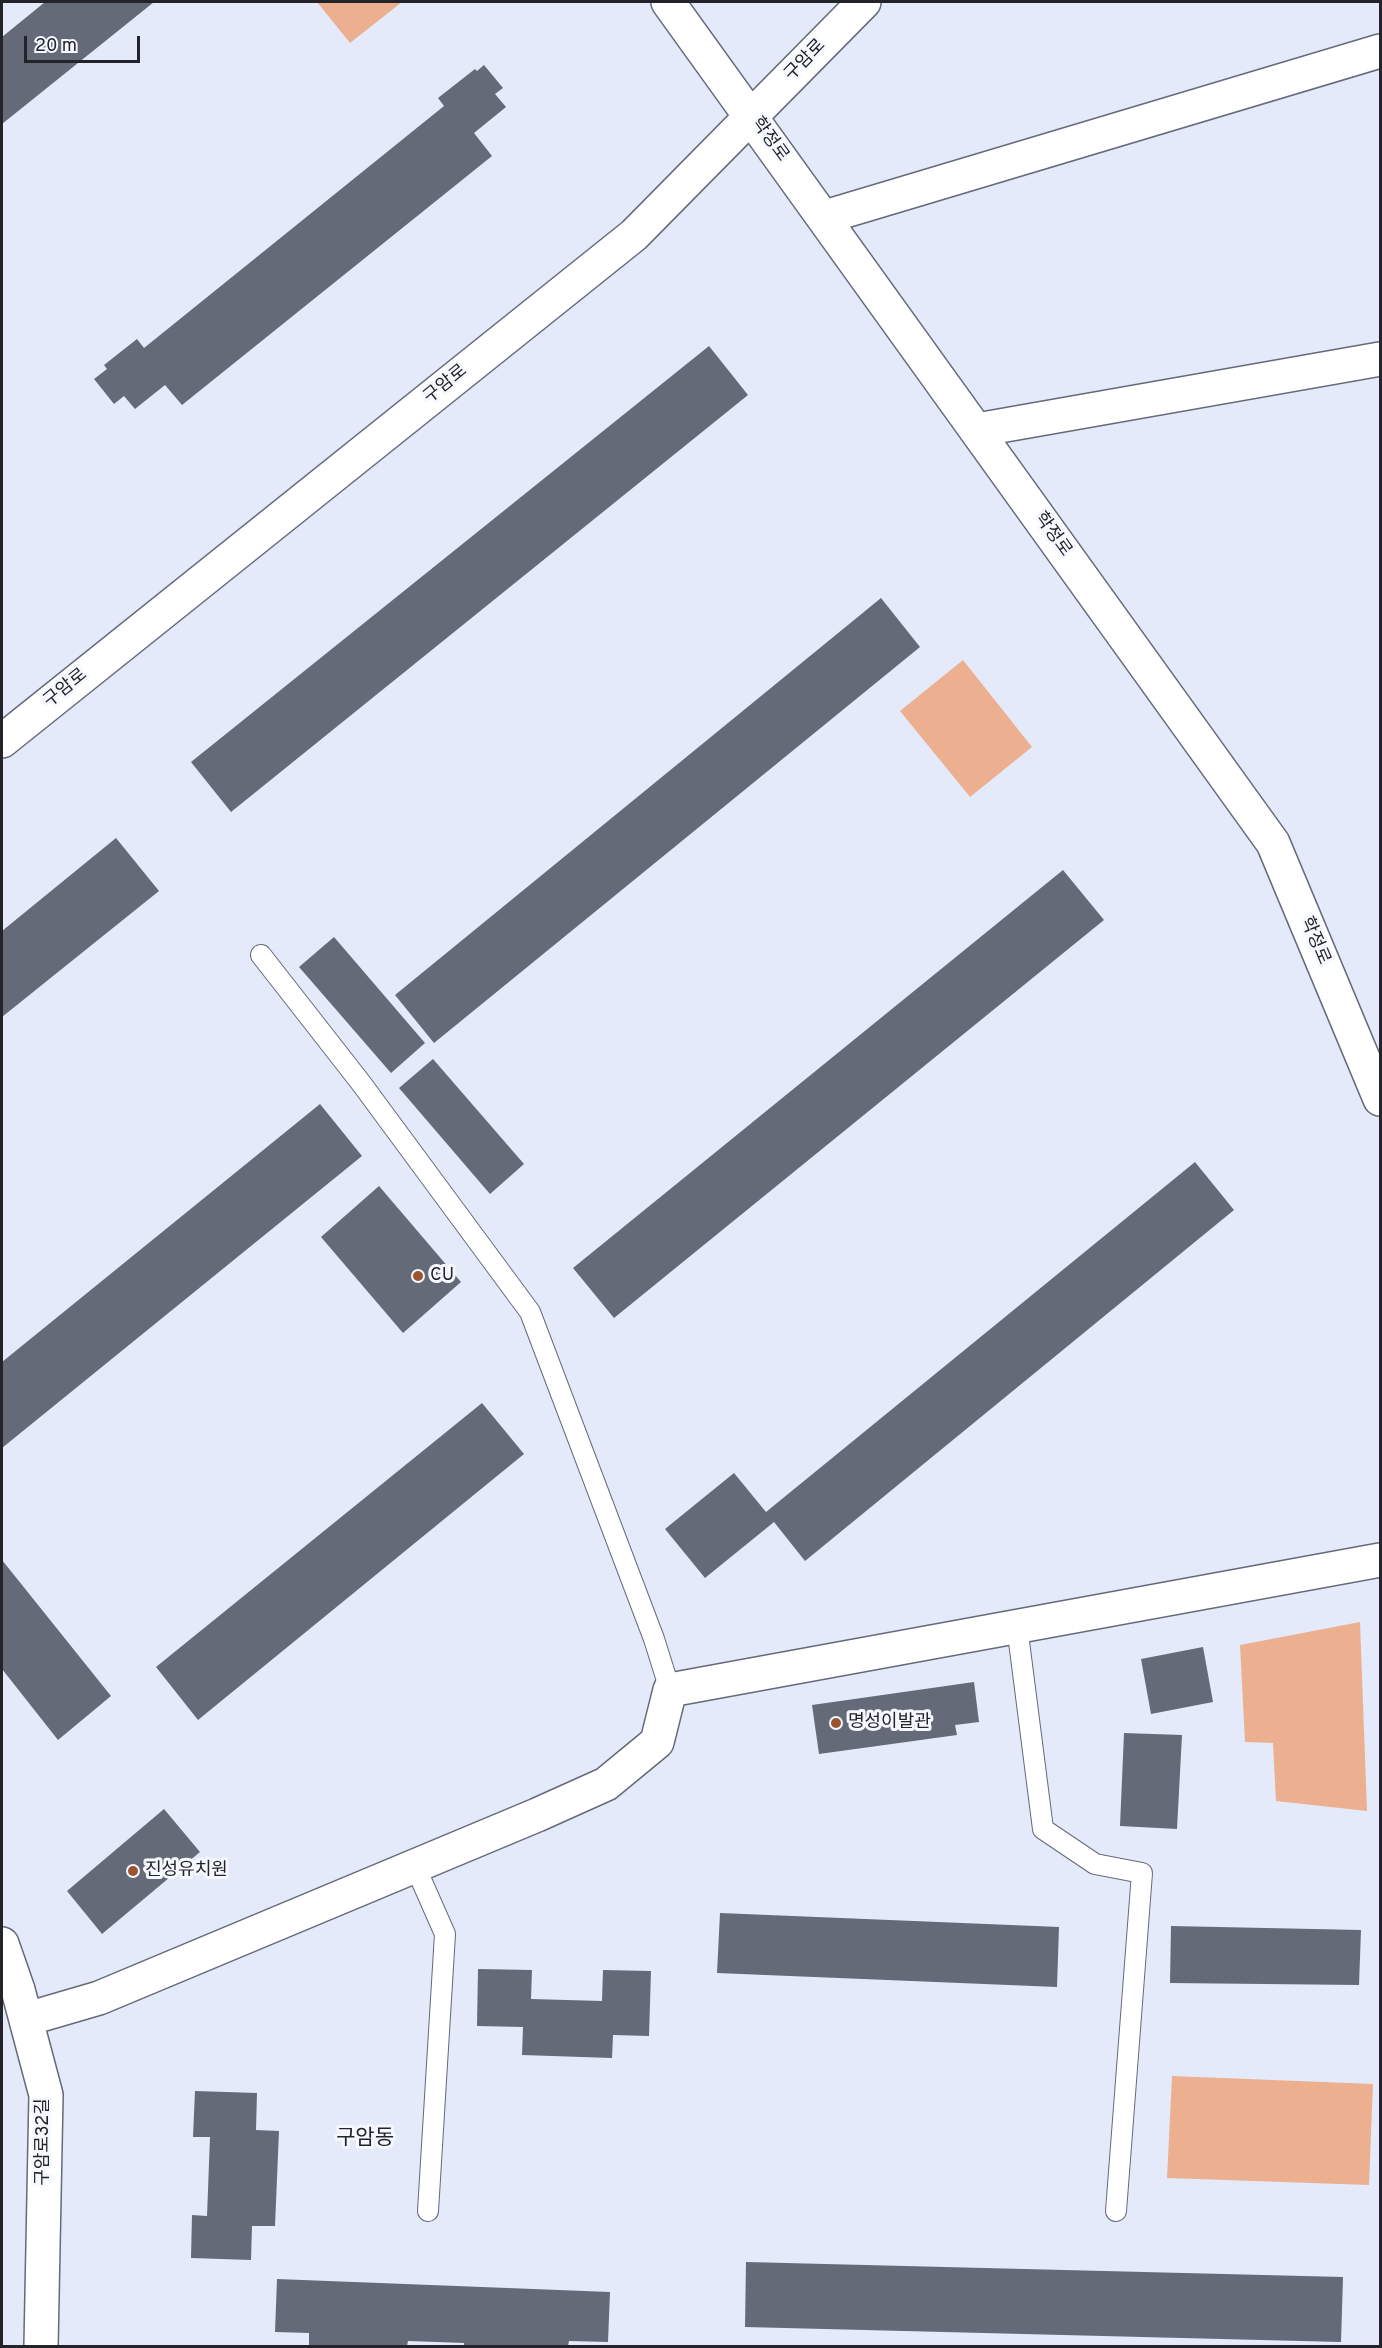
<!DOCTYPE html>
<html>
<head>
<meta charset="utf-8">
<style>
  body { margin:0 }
  #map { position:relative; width:1382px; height:2348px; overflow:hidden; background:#e4eafa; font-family:Overpass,sans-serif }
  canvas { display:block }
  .frame { position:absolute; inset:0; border:3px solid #22242a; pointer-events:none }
  .scale { position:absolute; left:24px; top:36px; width:116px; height:27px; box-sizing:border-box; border:3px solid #22242a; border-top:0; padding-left:8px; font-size:18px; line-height:21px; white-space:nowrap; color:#22242a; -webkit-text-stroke:4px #f5f8fe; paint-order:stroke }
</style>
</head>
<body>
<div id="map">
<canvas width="1382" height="2348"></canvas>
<div class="frame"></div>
<div class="scale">20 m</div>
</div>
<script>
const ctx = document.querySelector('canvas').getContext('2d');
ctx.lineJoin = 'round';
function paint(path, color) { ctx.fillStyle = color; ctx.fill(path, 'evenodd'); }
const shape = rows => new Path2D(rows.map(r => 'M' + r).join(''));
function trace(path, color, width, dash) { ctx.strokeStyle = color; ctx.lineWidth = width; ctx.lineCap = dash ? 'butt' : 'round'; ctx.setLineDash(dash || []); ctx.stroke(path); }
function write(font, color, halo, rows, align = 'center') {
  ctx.font = font + ' Overpass,"Noto Sans KR",sans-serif'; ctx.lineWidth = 6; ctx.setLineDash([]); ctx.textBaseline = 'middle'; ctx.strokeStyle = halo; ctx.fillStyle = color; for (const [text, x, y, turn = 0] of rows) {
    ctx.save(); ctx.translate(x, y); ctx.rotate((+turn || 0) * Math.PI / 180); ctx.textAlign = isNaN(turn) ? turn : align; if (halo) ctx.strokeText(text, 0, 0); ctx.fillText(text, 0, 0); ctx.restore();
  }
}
const green = shape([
  [317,2,402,2,350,43],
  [963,660,1032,747,970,797,900,711],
  [1360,1622,1367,1811,1276,1801,1273,1743,1245,1742,1240,1645],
  [1172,2076,1373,2084,1369,2185,1167,2178]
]);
const building = shape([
  [45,2,154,2,2,124,2,37],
  [484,65,503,88,495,94,506,107,474,133,492,156,182,405,165,385,135,409,124,396,114,404,94,379,107,369,104,365,137,339,144,348,444,106,438,98,475,69,477,71],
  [709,346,748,395,231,812,191,762],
  [881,598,920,647,434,1043,395,995],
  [116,838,159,891,2,1017,2,931],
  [1063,870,1104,920,614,1318,573,1268],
  [334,937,425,1043,391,1073,299,967],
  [433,1059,524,1164,490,1194,399,1088],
  [320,1104,362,1156,2,1448,2,1362],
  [1195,1162,1234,1210,805,1561,774,1522,705,1578,665,1529,734,1473,766,1512],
  [379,1186,461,1282,403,1333,321,1237],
  [482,1403,524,1454,198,1720,156,1667],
  [2,1560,111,1696,58,1740,2,1669],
  [1203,1647,1213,1702,1151,1714,1141,1659],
  [974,1682,979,1722,955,1725,957,1735,819,1754,812,1705],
  [1124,1733,1182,1735,1177,1829,1120,1826],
  [164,1809,200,1852,102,1934,67,1891],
  [720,1913,1059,1927,1057,1987,717,1973],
  [1171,1926,1361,1930,1359,1985,1170,1983],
  [478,1969,532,1970,531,1999,602,2001,603,1970,651,1971,649,2036,613,2035,612,2058,522,2055,523,2027,477,2026],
  [195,2091,257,2093,256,2130,279,2131,275,2226,252,2226,251,2260,191,2258,192,2215,207,2216,210,2137,193,2137],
  [746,2262,1343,2277,1341,2342,745,2327],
  [277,2279,610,2292,608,2342,569,2341,568,2346,464,2346,464,2343,408,2341,407,2346,309,2346,309,2333,275,2332]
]);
const lane = shape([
  [261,955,361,1083,530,1312,654,1639,670,1690],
  [1017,1626,1043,1829,1095,1864,1142,1873,1116,2211],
  [415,1866,445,1934,428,2211]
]);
const street = shape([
  [825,217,1380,51],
  [977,430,1380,359],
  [27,2019,99,1998,537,1815,606,1784,657,1742,670,1690,1380,1560]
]);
const secondary = shape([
  [668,2,1273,843,1380,1099],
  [2,741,634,235,864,2],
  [2,1944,18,1990,46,2095,41,2346]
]);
const markers = [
  [418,1276,6,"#9b542d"],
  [836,1723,6,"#9b542d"],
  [133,1871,6,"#9b542d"]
];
const streetNames = [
  ["구암로",806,61,-46],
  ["학정로",769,140,54],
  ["구암로",446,385,-39],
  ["학정로",1052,535,54],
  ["구암로",66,689,-39],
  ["학정로",1314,941,67],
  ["구암로32길",44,2142,-90]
];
const poiNames = [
  ["CU",430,1276],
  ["명성이발관",848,1723],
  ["진성유치원",145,1871]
];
const quarterNames = [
  ["구암동",365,2140]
];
paint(green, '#ecb091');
paint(building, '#656a78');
trace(lane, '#656a78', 22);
trace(street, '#656a78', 36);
trace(secondary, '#656a78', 36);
trace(lane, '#fff', 20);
trace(street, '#fff', 33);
trace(secondary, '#fff', 33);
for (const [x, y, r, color] of markers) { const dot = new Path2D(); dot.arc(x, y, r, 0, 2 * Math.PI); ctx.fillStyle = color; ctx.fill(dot); trace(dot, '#f5f8fe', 2); }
write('18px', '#22242a', '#f5f8fe', streetNames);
write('18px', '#22242a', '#f5f8fe', poiNames, 'left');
write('21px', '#22242a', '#f5f8fe', quarterNames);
</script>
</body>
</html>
